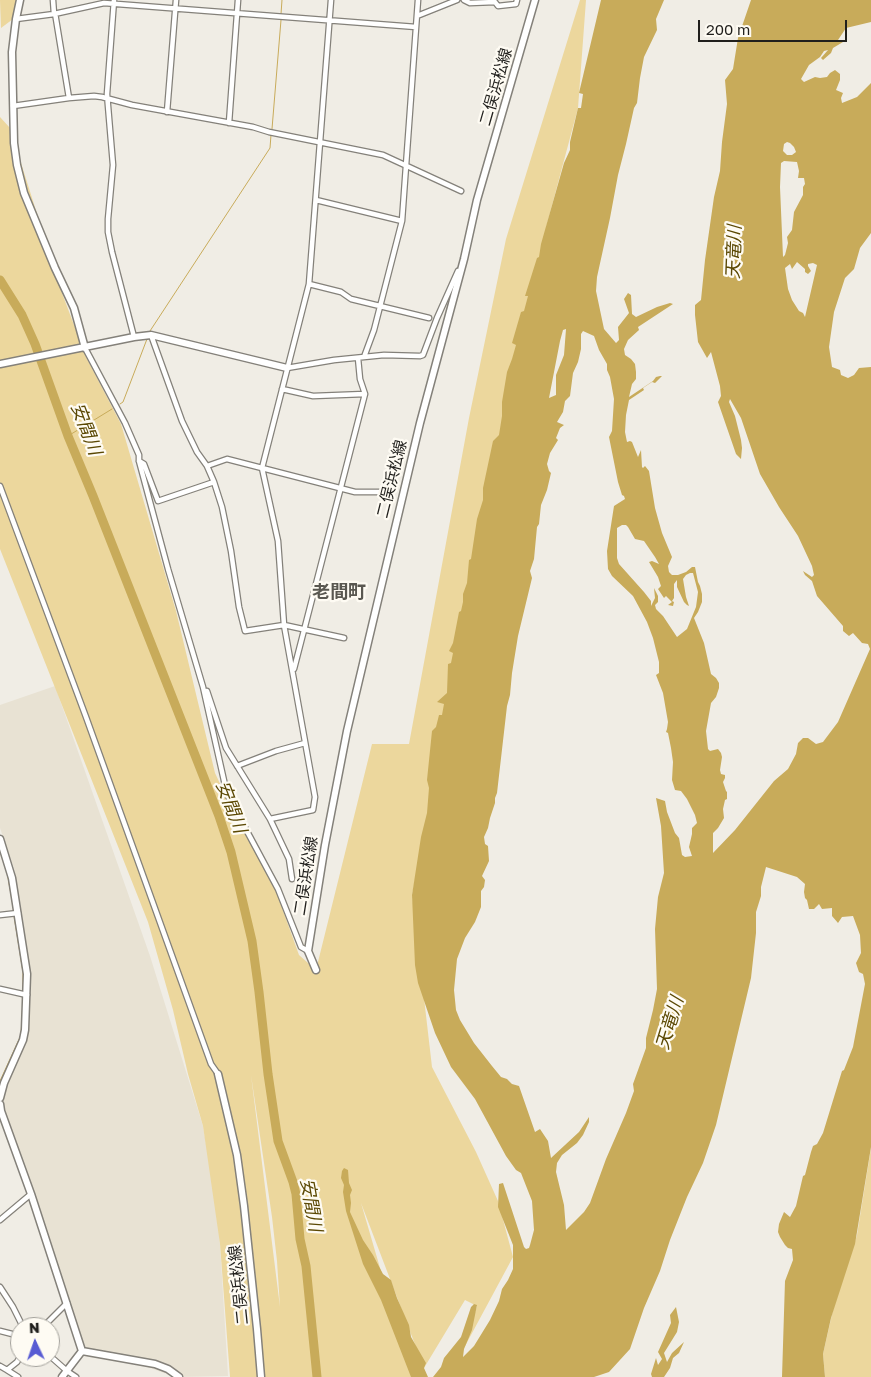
<!DOCTYPE html>
<html>
<head>
<meta charset="utf-8">
<style>
  body { margin:0 }
  #map { position:relative; width:871px; height:1377px; overflow:hidden; background:#f0ede5; font-family:"Golos Text",sans-serif }
  canvas { display:block }
  .north { position:absolute; left:10px; top:1317px; width:50px; height:50px; box-sizing:border-box; background:#fefbf3; border:1px solid #a5a39d; border-radius:50%; rotate:357deg; font-size:14px; font-weight:700; line-height:20px; text-align:center; color:#201f1c }
  .north::after { content:''; display:block; margin:auto; width:18px; height:22px; background:#585bd3; clip-path:polygon(50% 0,100% 100%,50% 72%,0 100%) }
  .scale { position:absolute; left:698px; top:20px; width:149px; height:22px; box-sizing:border-box; border:2px solid #201f1c; border-top:0; padding-left:6px; font-size:15px; line-height:18px; white-space:nowrap; color:#201f1c; -webkit-text-stroke:4px #fefbf3; paint-order:stroke }
</style>
</head>
<body>
<div id="map">
<canvas width="871" height="1377"></canvas>
<div class="north">N</div>
<div class="scale">200 m</div>
</div>
<script>
const ctx = document.querySelector('canvas').getContext('2d');
ctx.lineJoin = 'round';
function paint(path, color) { ctx.fillStyle = color; ctx.fill(path, 'evenodd'); }
const shape = rows => new Path2D(rows.map(r => 'M' + r).join(''));
function trace(path, color, width, dash) { ctx.strokeStyle = color; ctx.lineWidth = width; ctx.lineCap = dash ? 'butt' : 'round'; ctx.setLineDash(dash || []); ctx.stroke(path); }
function write(font, color, halo, rows, align = 'center') {
  ctx.font = font + ' "Golos Text","Noto Sans JP",sans-serif'; ctx.lineWidth = 4.5; ctx.setLineDash([]); ctx.textBaseline = 'middle'; ctx.strokeStyle = halo; ctx.fillStyle = color; for (const [text, x, y, turn = 0] of rows) {
    ctx.save(); ctx.translate(x, y); ctx.rotate((+turn || 0) * Math.PI / 180); ctx.textAlign = isNaN(turn) ? turn : align; if (halo) ctx.strokeText(text, 0, 0); ctx.fillText(text, 0, 0); ctx.restore();
  }
}
const built = shape([
  [55,686,150,956,203,1126,218,1212,228,1376,175,1377,139,1364,80,1354,1,1111,0,1100,25,1030,24,926,14,868,0,828,0,705]
]);
const green = shape([
  [0,0,16,0,13,19,1,28],
  [580,0,586,0,578,108,547,224,412,895,432,1067,476,1152,498,1201,513,1257,464,1348,477,1306,465,1300,424,1368,361,1203,412,1377,230,1377,220,1244,203,1126,188,1074,173,1010,148,922,0,549,0,117,10,128,62,293,86,357,121,424,176,611,215,773,232,809,276,891,299,955,316,970,372,744,409,744,469,418,506,239],
  [251,1075,272,1217,277,1261,280,1307],
  [871,1148,871,1377,825,1377,823,1354,833,1310,857,1235]
]);
const water = shape([
  [601,0,664,0,656,19,657,30,644,57,640,78,637,103,634,108,626,144,618,175,610,218,597,277,596,291,604,329,616,343,619,340,618,327,629,313,624,299,628,293,631,295,632,314,636,317,657,307,670,303,673,304,638,327,639,330,628,340,624,349,625,355,631,359,635,364,636,372,636,379,632,384,629,397,653,381,656,377,660,376,662,376,655,383,652,382,643,388,644,390,629,400,626,415,625,432,627,442,630,441,632,442,638,457,641,450,642,467,643,468,645,466,649,471,655,508,662,533,672,557,668,566,669,572,672,575,678,575,686,572,692,567,695,567,698,582,700,586,702,594,702,602,698,612,694,618,704,643,711,674,716,678,719,683,719,688,716,697,711,703,706,731,708,749,710,751,718,749,721,753,722,757,720,770,721,774,725,775,725,778,723,782,726,791,727,792,727,799,725,800,723,809,724,818,718,828,713,833,713,853,735,830,774,781,788,769,796,754,798,743,803,738,808,738,816,744,823,742,838,722,870,649,868,644,862,643,853,633,849,636,843,631,843,626,817,596,812,581,805,575,803,571,812,577,814,575,812,566,798,536,779,507,760,474,741,418,730,399,729,402,735,416,741,440,742,448,741,459,736,454,718,402,721,396,720,386,711,352,707,358,698,342,695,315,695,305,701,300,705,260,714,197,720,171,722,142,727,104,725,80,733,69,738,38,751,0,871,0,871,22,846,28,838,40,843,42,833,48,831,53,823,60,821,58,828,50,824,51,820,57,809,65,801,79,804,82,815,77,820,78,827,77,830,73,835,70,840,74,840,80,836,90,843,93,841,98,842,103,857,97,871,83,871,233,860,248,854,269,845,278,834,312,829,347,832,367,840,370,841,375,848,378,854,375,859,368,871,367,871,1147,855,1244,831,1318,823,1354,825,1377,782,1377,785,1281,793,1260,792,1249,788,1248,785,1245,780,1237,778,1232,779,1224,784,1212,790,1217,796,1206,803,1176,805,1175,811,1152,813,1146,817,1144,823,1133,842,1071,844,1070,853,1047,865,984,863,974,859,972,856,963,861,953,860,935,853,916,842,917,838,923,832,916,832,908,822,909,819,904,814,909,809,909,807,900,805,898,804,892,805,884,797,877,766,867,761,887,761,896,756,912,756,933,751,978,716,1125,703,1163,687,1197,670,1240,660,1271,644,1308,630,1349,609,1372,594,1377,433,1377,441,1367,444,1358,461,1337,471,1307,474,1304,477,1305,472,1330,464,1349,463,1357,474,1346,490,1320,499,1301,502,1289,508,1280,513,1269,513,1245,498,1207,499,1184,503,1183,524,1247,526,1249,529,1248,530,1245,534,1230,532,1201,521,1173,516,1170,506,1156,475,1099,451,1067,435,1033,418,983,415,965,412,895,421,837,427,813,429,788,427,780,432,731,436,727,439,715,442,715,444,704,437,702,447,693,448,664,451,663,453,653,449,651,453,643,459,612,461,611,463,602,463,594,467,583,469,560,471,559,477,519,483,500,483,488,493,441,499,435,502,416,502,402,507,372,512,359,516,345,512,343,521,312,524,311,528,296,525,296,537,258,539,257,541,244,564,163,570,150,570,142,578,108,581,108,583,94,579,93],
  [787,142,790,143,794,147,796,152,792,155,787,155,783,151,784,144],
  [784,161,797,162,799,171,798,178,804,178,805,184,803,187,803,195,794,212,792,230,787,237,788,243,785,255,783,257,780,187,781,163],
  [797,262,805,269,805,272,808,274,811,271,808,266,808,264,813,263,817,265,805,317,803,313,799,311,792,300,788,289,785,268,790,264,792,269],
  [566,329,564,355,556,375,556,395,549,398,560,341,563,330],
  [583,331,594,336,599,350,607,364,607,370,610,377,614,399,612,431,609,437,618,482,622,495,624,496,625,499,614,506,607,551,608,569,612,576,633,596,647,622,653,638,659,662,659,673,656,675,663,693,668,722,667,729,666,732,668,733,671,748,673,762,672,780,675,790,681,791,687,799,695,815,697,823,692,828,692,834,689,847,692,856,685,857,682,855,679,838,675,833,667,812,665,801,656,798,661,826,664,873,658,897,655,929,657,989,653,1010,646,1038,646,1048,633,1084,634,1091,626,1113,606,1159,590,1203,584,1212,566,1230,564,1205,556,1172,557,1163,562,1155,577,1143,583,1135,589,1122,589,1117,579,1132,551,1158,548,1141,540,1129,535,1132,519,1086,512,1084,507,1079,501,1077,492,1066,474,1043,460,1020,456,1010,454,990,457,959,465,938,475,922,481,907,481,891,484,887,485,880,482,876,489,861,488,846,485,844,484,837,488,828,490,818,495,803,495,798,497,793,507,706,510,695,512,673,518,636,532,578,530,571,534,559,537,527,539,524,541,505,547,490,551,473,549,471,547,464,550,453,558,440,556,438,560,428,564,425,557,422,563,412,565,401,570,396,573,373,578,362,581,349,581,334],
  [622,525,626,525,628,527,635,539,644,541,655,557,659,564,652,561,649,562,658,577,661,586,658,589,664,598,666,596,672,602,668,605,673,606,674,602,672,601,674,598,674,584,677,580,677,587,684,602,687,605,689,606,686,597,683,579,686,575,690,573,693,573,698,592,696,607,687,629,677,637,663,616,656,609,655,605,658,602,658,596,654,588,655,598,651,606,651,601,644,592,619,564,617,558,617,528],
  [344,1168,348,1170,349,1183,352,1190,350,1195,351,1203,350,1212,363,1240,373,1255,383,1274,391,1280,397,1298,409,1325,411,1337,426,1363,424,1368,428,1377,411,1377,381,1300,363,1264,346,1211,343,1192,344,1185,341,1178,342,1171],
  [676,1307,679,1322,677,1332,664,1353,667,1362,672,1353,684,1342,679,1353,673,1358,670,1368,664,1377,652,1377,651,1374,656,1358,658,1365,662,1359,658,1352,671,1323,670,1315]
]);
const stream = shape([
  [281,14,282,0],
  [272,129,281,20],
  [150,331,270,148,271,135],
  [120,404,123,402,147,339],
  [68,436,112,409],
  [7,872,14,911],
  [14,916,23,972,23,991],
  [0,1081,21,1035,23,1000]
]);
const river = shape([
  [0,280,22,315,35,344,68,436,93,496,219,816,231,852,252,941,259,992,268,1074,278,1141,293,1182,296,1194,300,1239,306,1266,317,1377]
]);
const street = shape([
  [53,0,54,14],
  [114,0,107,94,113,165,108,219,108,232,112,252,134,337],
  [464,0,470,3,495,2,498,6,516,4,517,0],
  [55,13,69,98],
  [417,16,457,0],
  [16,19,54,14,104,3,416,27],
  [13,106,69,98,94,96,102,97,132,105,253,127,269,132,383,155,461,191],
  [167,112,176,0],
  [229,123,238,0],
  [316,200,402,221],
  [309,284,341,292,351,299,429,318],
  [151,335,182,421,197,452,207,466,214,482,222,507,231,551,239,607,245,631,284,625,344,638],
  [85,348,125,423,139,455,139,461,168,569,203,687,227,794,278,889,301,947,308,951],
  [364,357,374,330,402,221,418,0],
  [287,368,334,360,384,355,420,356,423,355,437,318,458,271],
  [282,389,313,396,365,394],
  [139,461,144,464,158,501,214,482],
  [207,466,227,459,355,492,388,492],
  [0,486,86,717,211,1064,218,1074],
  [294,669,365,394,360,379,358,358],
  [207,691,226,748,270,819,289,859,292,879],
  [237,766,276,751,305,743],
  [270,819,313,810,315,797,284,625,278,541,262,468,309,284,331,0],
  [0,915,18,913],
  [0,989,27,995],
  [0,1220,31,1194],
  [0,1287,13,1307,23,1327],
  [43,1327,67,1303],
  [0,1331,20,1336],
  [50,1356,67,1371,76,1377],
  [0,1366,7,1370],
  [18,1377,7,1370,17,1362,20,1357]
]);
const secondary = shape([
  [20,0,16,19,12,52,14,143,17,165,24,193,55,268,74,308,85,348],
  [0,364,134,337,151,335,287,368],
  [0,839,12,878,27,974,25,1030,23,1040,4,1083,0,1098],
  [316,970,308,951,325,845,347,731,420,423,464,259,477,200,535,0],
  [218,1074,237,1155,244,1206,257,1329,261,1377],
  [0,1104,1,1111,31,1194,82,1351],
  [82,1351,155,1364,168,1369,179,1377],
  [62,1377,82,1351]
]);
const streetNames = [
  ["二俣浜松線",496,87,-74],
  ["二俣浜松線",392,479,-76],
  ["二俣浜松線",306,876,-81],
  ["二俣浜松線",239,1285,-96]
];
const waterNames = [
  ["天竜川",734,252,-88],
  ["安間川",86,429,69],
  ["安間川",231,807,69],
  ["天竜川",670,1023,-73],
  ["安間川",311,1205,80]
];
const neighbourhoodNames = [
  ["老間町",339,592]
];
paint(built, '#e8e2d3');
paint(green, '#ecd79d');
paint(water, '#c8ab5a');
trace(stream, '#c8ab5a', 1);
trace(river, '#c8ab5a', 9);
trace(street, '#84817a', 7);
trace(secondary, '#84817a', 9);
trace(street, '#fff', 4.5);
trace(secondary, '#fff', 6);
write('16px', '#201f1c', '#fefbf3', streetNames);
write('italic 18px', '#5b4803', '#fefbf3', waterNames);
write('bold 18px', '#5a5851', '#fefbf3', neighbourhoodNames);
</script>
</body>
</html>
